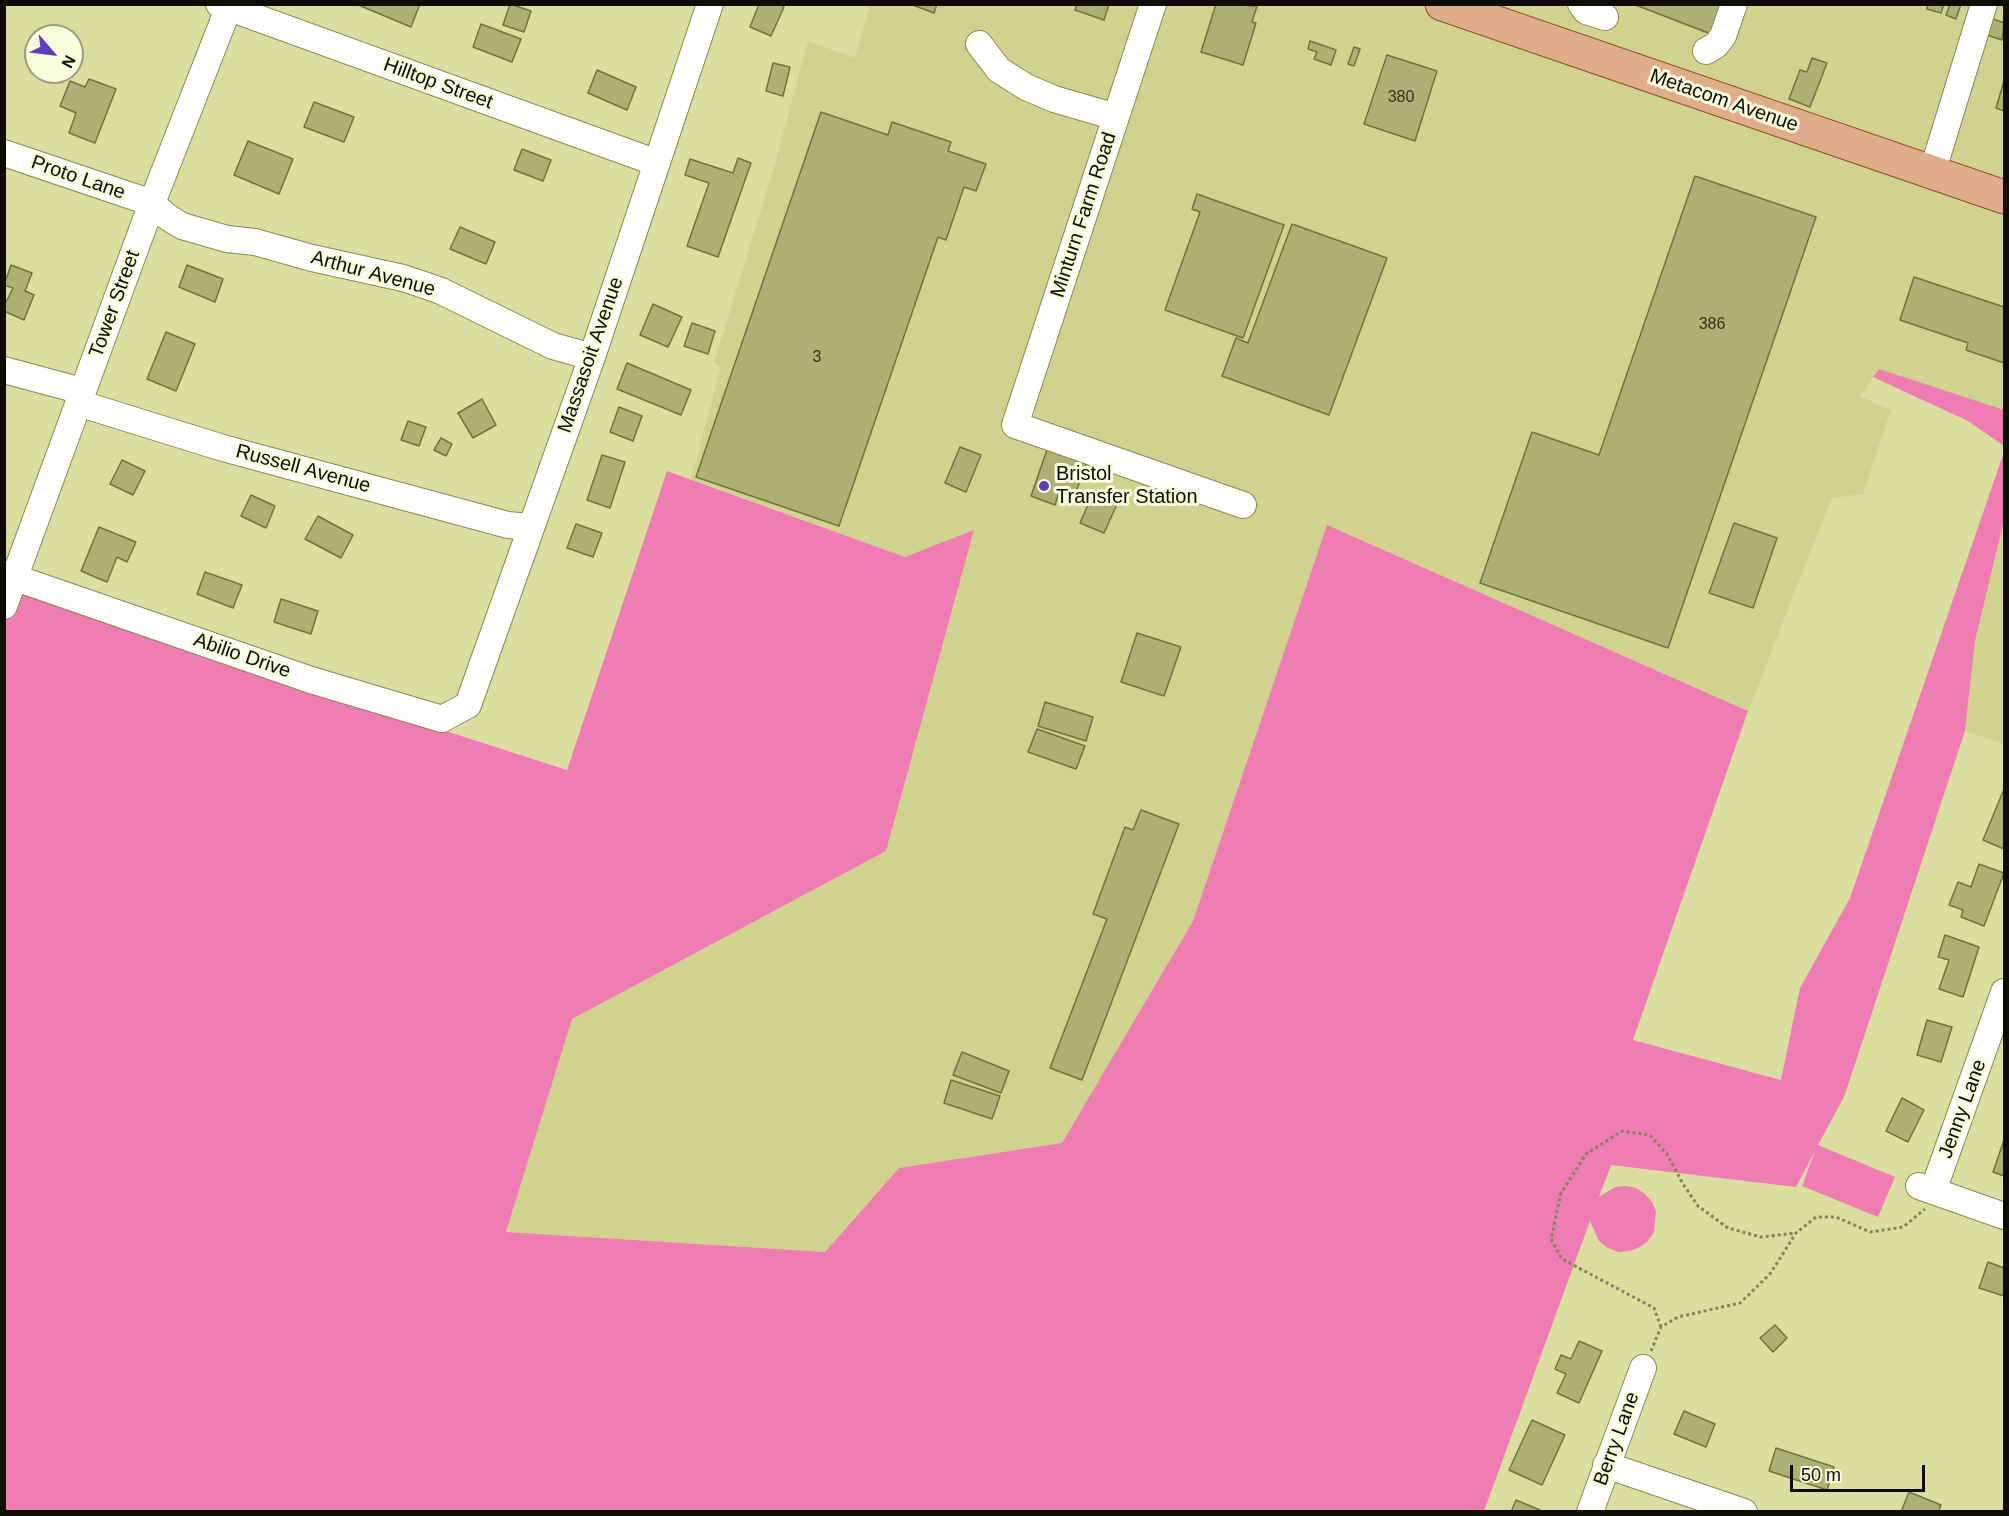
<!DOCTYPE html>
<html>
<head>
<meta charset="utf-8">
<style>
  body { margin:0 }
  #map { position:relative; width:2009px; height:1516px; overflow:hidden; background:#dadfa0; font-family:Helvetica,sans-serif }
  canvas { display:block }
  .frame { position:absolute; inset:0; border:6px solid #0c0c00; pointer-events:none }
  .north { position:absolute; left:24px; top:24px; width:60px; height:60px; box-sizing:border-box; background:#fafdde; border:2px solid #9b9d85; border-radius:50%; rotate:118deg; font-size:16px; font-weight:700; line-height:24px; text-align:center; color:#0c0c00 }
  .north::after { content:''; display:block; margin:auto; width:21px; height:27px; background:#613eb7; clip-path:polygon(50% 0,100% 100%,50% 72%,0 100%) }
  .scale { position:absolute; left:1790px; top:1465px; width:135px; height:27px; box-sizing:border-box; border:3px solid #0c0c00; border-top:0; padding-left:8px; font-size:18px; line-height:21px; white-space:nowrap; color:#0c0c00; -webkit-text-stroke:4px #fafdde; paint-order:stroke }
</style>
</head>
<body>
<div id="map">
<canvas width="2009" height="1516"></canvas>
<div class="frame"></div>
<div class="north">N</div>
<div class="scale">50 m</div>
</div>
<script>
const ctx = document.querySelector('canvas').getContext('2d');
ctx.lineJoin = 'round';
function paint(path, color) { ctx.fillStyle = color; ctx.fill(path, 'evenodd'); }
const shape = rows => new Path2D(rows.map(r => 'M' + r).join(''));
function trace(path, color, width, dash) { ctx.strokeStyle = color; ctx.lineWidth = width; ctx.lineCap = dash ? 'butt' : 'round'; ctx.setLineDash(dash || []); ctx.stroke(path); }
function write(font, color, halo, rows, align = 'center') {
  ctx.font = font + ' Helvetica,sans-serif'; ctx.lineWidth = 6; ctx.setLineDash([]); ctx.textBaseline = 'middle'; ctx.strokeStyle = halo; ctx.fillStyle = color; for (const [text, x, y, turn = 0] of rows) {
    ctx.save(); ctx.translate(x, y); ctx.rotate((+turn || 0) * Math.PI / 180); ctx.textAlign = isNaN(turn) ? turn : align; if (halo) ctx.strokeText(text, 0, 0); ctx.fillText(text, 0, 0); ctx.restore();
  }
}
const built = shape([
  [870,4,2004,5,2004,410,1878,370,1860,396,1891,410,1863,494,1832,498,1748,711,1327,525,1193,921,1062,1143,899,1168,825,1252,506,1232,572,1019,886,851,974,531,905,557,691,479,721,367,714,363,776,161,808,41,855,58],
  [2004,520,2004,744,1965,731,1975,641]
]);
const green = shape([
  [1879,369,2004,410,2004,446,1968,421,1873,377],
  [2004,452,2004,520,1975,641,1965,731,1844,1097,1818,1145,1895,1177,1878,1217,1802,1186,1815,1151,1796,1187,1611,1165,1599,1197,1615,1187,1626,1186,1636,1188,1645,1194,1652,1202,1656,1211,1654,1232,1648,1241,1640,1247,1630,1251,1619,1252,1608,1248,1599,1241,1590,1221,1484,1511,5,1511,4,589,567,770,667,471,905,557,974,530,886,851,572,1019,506,1232,825,1252,899,1168,1062,1143,1193,921,1327,525,1748,711,1633,1040,1781,1080,1800,988,1850,898]
]);
const building = shape([
  [356,4,420,4,411,27,356,4],
  [510,4,531,11,524,32,503,25,510,4],
  [759,4,779,4,784,7,771,36,750,27,759,4],
  [910,4,937,4,934,13,910,4],
  [1077,4,1109,4,1104,20,1075,10,1077,4],
  [1216,4,1257,6,1252,22,1256,23,1243,65,1201,52,1216,4],
  [1633,4,1728,4,1716,36,1633,4],
  [1928,4,1944,4,1941,13,1927,9,1928,4],
  [1950,4,1961,4,1956,19,1946,15,1950,4],
  [1993,19,2004,23,2002,40,1987,35,1993,19],
  [481,24,521,39,512,62,473,47,481,24],
  [1310,41,1336,50,1331,65,1314,59,1317,52,1308,49,1310,41],
  [1354,47,1360,49,1354,66,1348,64,1354,47],
  [1387,55,1437,71,1415,141,1364,124,1387,55],
  [1812,58,1827,63,1810,107,1789,99,1800,70,1807,72,1812,58],
  [773,63,790,67,783,96,766,91,773,63],
  [597,70,636,87,627,110,588,93,597,70],
  [89,79,116,89,95,143,69,133,76,113,60,106,70,81,85,87,89,79],
  [2004,81,2004,111,1996,108,2004,81],
  [314,102,354,117,344,142,304,127,314,102],
  [821,112,888,135,892,122,951,142,948,151,986,164,976,191,964,187,946,240,938,237,839,526,696,477,821,112],
  [248,141,293,159,279,194,234,175,248,141],
  [522,149,551,160,543,181,514,170,522,149],
  [738,158,751,163,718,257,687,246,709,183,685,175,690,159,733,173,738,158],
  [1695,176,1816,217,1668,648,1480,583,1532,432,1599,455,1695,176],
  [1197,194,1284,225,1243,338,1165,310,1200,212,1192,209,1197,194],
  [1292,224,1387,258,1329,415,1222,376,1236,338,1248,343,1292,224],
  [460,227,495,242,486,264,450,249,460,227],
  [11,265,32,273,25,291,34,295,24,320,4,311,4,306,13,288,4,285,11,265],
  [187,265,223,279,215,302,179,287,187,265],
  [1914,277,2004,307,2004,363,1966,350,1968,343,1900,320,1914,277],
  [653,304,682,317,668,347,640,335,653,304],
  [692,323,715,331,708,354,684,346,692,323],
  [166,332,195,344,176,391,147,379,166,332],
  [627,363,691,390,681,415,617,389,627,363],
  [482,399,496,425,473,438,458,413,482,399],
  [619,407,642,416,633,441,610,432,619,407],
  [408,421,426,427,419,446,401,440,408,421],
  [441,438,452,444,446,456,434,450,441,438],
  [960,447,981,455,966,492,945,483,960,447],
  [1048,447,1087,461,1075,495,1060,489,1055,505,1031,496,1048,447],
  [602,455,625,462,610,508,587,500,602,455],
  [122,460,145,471,133,495,110,484,122,460],
  [1094,491,1118,502,1104,533,1080,523,1094,491],
  [251,495,275,506,266,528,241,516,251,495],
  [318,516,353,535,341,558,305,539,318,516],
  [1734,523,1777,538,1753,608,1709,593,1734,523],
  [576,524,602,533,593,557,567,548,576,524],
  [99,527,136,542,127,562,117,557,107,582,81,571,99,527],
  [205,572,242,585,233,608,197,594,205,572],
  [281,599,318,611,311,634,274,622,281,599],
  [1137,633,1181,647,1164,696,1121,682,1137,633],
  [1045,702,1093,717,1086,741,1038,726,1045,702],
  [1037,729,1085,746,1076,769,1028,752,1037,729],
  [2004,789,2004,849,1983,840,2004,789],
  [1141,810,1179,824,1082,1080,1050,1068,1107,919,1093,914,1125,827,1133,830,1141,810],
  [1979,864,2004,873,1984,926,1961,917,1963,910,1949,905,1958,882,1971,887,1979,864],
  [1945,935,1979,947,1963,997,1939,989,1949,960,1938,957,1945,935],
  [1927,1020,1952,1027,1941,1062,1917,1055,1927,1020],
  [962,1052,1009,1071,1001,1093,953,1075,962,1052],
  [951,1080,1000,1096,992,1119,944,1103,951,1080],
  [1902,1098,1924,1110,1908,1142,1886,1131,1902,1098],
  [2004,1140,2004,1176,1993,1172,2004,1140],
  [1988,1262,2004,1268,2004,1296,1979,1288,1988,1262],
  [1775,1325,1787,1338,1773,1352,1760,1338,1775,1325],
  [1579,1341,1602,1351,1579,1403,1557,1393,1566,1374,1555,1369,1561,1355,1571,1359,1579,1341],
  [1684,1411,1715,1424,1706,1447,1674,1434,1684,1411],
  [1532,1420,1565,1435,1542,1485,1509,1470,1532,1420],
  [1776,1448,1834,1467,1827,1490,1769,1471,1776,1448],
  [1909,1492,1941,1505,1938,1512,1901,1512,1909,1492],
  [1516,1500,1540,1510,1539,1512,1511,1512,1516,1500]
]);
const path = shape([
  [1661,1327,1654,1308,1562,1259,1551,1239,1561,1193,1586,1154,1622,1131,1650,1135,1667,1154,1683,1184,1698,1206,1728,1228,1761,1237,1796,1233],
  [1651,1351,1661,1327,1678,1317,1740,1303,1770,1274,1796,1233,1816,1217,1836,1217,1870,1232,1903,1227,1925,1209]
]);
const minor = shape([
  [219,4,657,163],
  [1153,4,1015,425,1243,505],
  [1581,4,1586,11,1605,17],
  [979,44,999,70,1026,87,1054,99,1116,117],
  [1706,51,1716,45,1723,36,1734,4],
  [4,153,152,203,166,216,182,226,227,239,255,242,312,258,403,278,424,285,441,291,553,346,592,357],
  [1932,173,1984,4],
  [4,370,82,391],
  [78,403,223,448,508,525,530,527],
  [4,574,311,680,442,719,468,705,592,357,710,4],
  [4,606,152,203,230,4],
  [1919,1186,2004,1216],
  [1933,1191,2004,992],
  [1606,1465,1744,1512],
  [1590,1512,1643,1368]
]);
const major = shape([
  [1442,4,2004,197]
]);
const markers = [
  [1044,486,6,"#613eb7"]
];
const numberNames = [
  ["380",1401,98],
  ["386",1712,325],
  ["3",817,358]
];
const streetNames = [
  ["Hilltop Street",438,84,20],
  ["Metacom Avenue",1724,101,19],
  ["Proto Lane",78,178,19],
  ["Minturn Farm Road",1084,215,-72],
  ["Arthur Avenue",373,274,15],
  ["Tower Street",115,304,-70],
  ["Massasoit Avenue",591,355,-71],
  ["Russell Avenue",303,469,15],
  ["Abilio Drive",242,656,19],
  ["Jenny Lane",1963,1109,-70],
  ["Berry Lane",1617,1439,-70]
];
const poiNames = [
  ["Bristol",1056,474],
  ["Transfer Station",1056,497]
];
paint(built, '#cfd38e');
paint(green, '#ef7cb3');
paint(building, '#adb174');
trace(building, '#72753a', 1.5);
trace(minor, '#888b50', 28);
trace(major, '#885026', 35);
trace(path, '#82855c', 3, [3, 3]);
trace(minor, '#fff', 26);
trace(major, '#e0ac89', 33);
for (const [x, y, r, color] of markers) { const dot = new Path2D(); dot.arc(x, y, r, 0, 2 * Math.PI); ctx.fillStyle = color; ctx.fill(dot); trace(dot, '#fafdde', 2); }
write('16px', '#34351d', null, numberNames);
write('20px', '#0c0c00', '#fafdde', streetNames);
write('20px', '#0c0c00', '#fafdde', poiNames, 'left');
</script>
</body>
</html>
